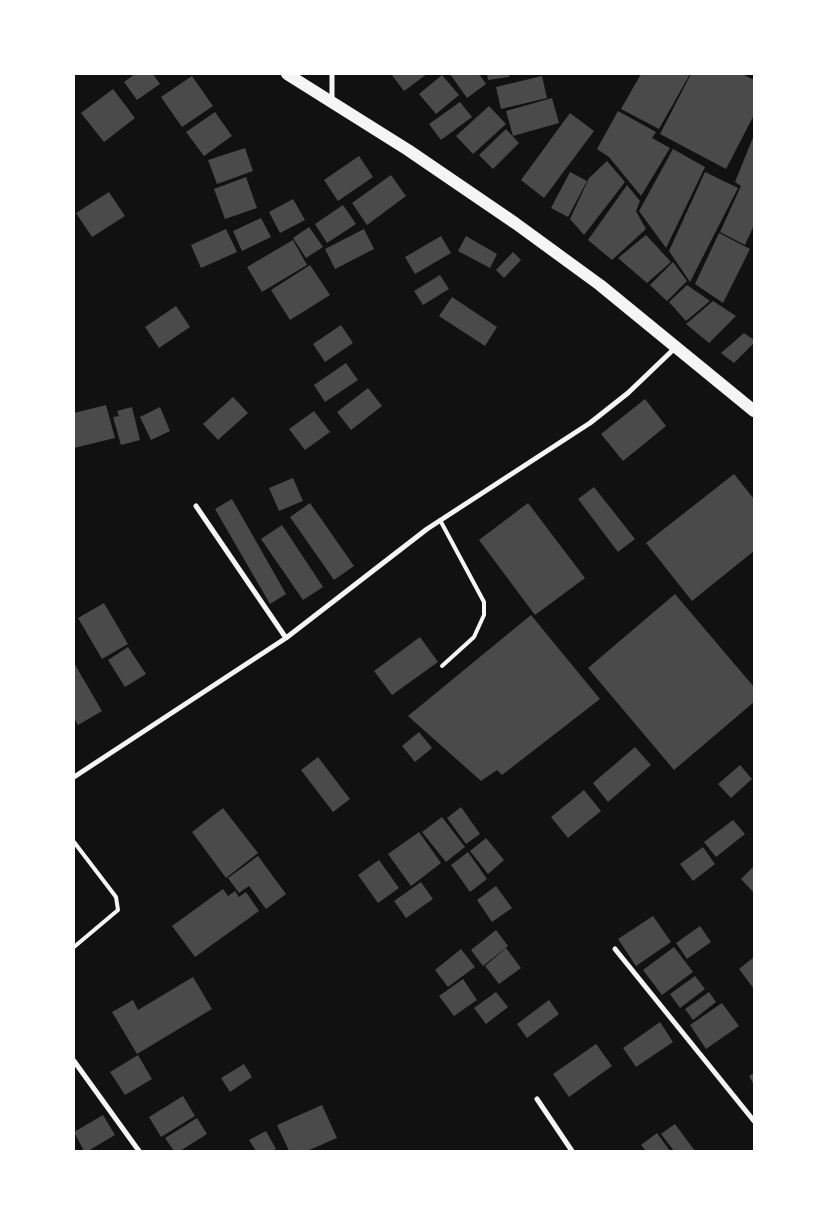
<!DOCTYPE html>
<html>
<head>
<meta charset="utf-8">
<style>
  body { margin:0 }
  #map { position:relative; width:828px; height:1225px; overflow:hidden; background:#111; font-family:"PT Sans",sans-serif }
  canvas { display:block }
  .frame { position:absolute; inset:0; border:75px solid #fff; pointer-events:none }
</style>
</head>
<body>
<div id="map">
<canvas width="828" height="1225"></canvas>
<div class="frame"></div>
</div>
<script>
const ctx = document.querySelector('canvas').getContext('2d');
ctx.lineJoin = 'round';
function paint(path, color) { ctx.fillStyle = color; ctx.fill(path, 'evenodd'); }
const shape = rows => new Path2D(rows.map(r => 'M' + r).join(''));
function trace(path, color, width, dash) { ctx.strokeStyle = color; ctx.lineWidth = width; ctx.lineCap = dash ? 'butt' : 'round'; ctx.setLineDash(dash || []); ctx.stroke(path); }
const building = shape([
  [135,74,153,74,160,84,137,100,124,82],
  [391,74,427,74,404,91],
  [450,74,479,74,486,84,467,98],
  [487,74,509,74,509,77,488,80],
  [641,74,690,74,659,129,621,109],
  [691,74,742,74,754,80,754,115,726,169,660,134],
  [442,75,459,95,436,114,419,94],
  [192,76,213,106,182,127,161,97],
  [542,76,547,98,501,109,496,87],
  [113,89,135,118,104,142,81,113],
  [552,98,559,123,513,136,506,111],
  [460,102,472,117,441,140,429,124],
  [489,106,506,124,473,154,456,136],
  [618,111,656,132,652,138,670,148,641,196,609,157,597,149],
  [215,112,232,136,204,156,186,132],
  [570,113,594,131,544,198,521,180],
  [506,129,519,143,493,169,479,155],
  [754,135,754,225,745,245,720,232,741,186,735,182],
  [245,148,253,171,217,184,208,160],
  [673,149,705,167,666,248,639,211],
  [359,156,373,177,338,201,324,180],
  [607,161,625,182,584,235,570,219,589,178],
  [570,172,587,181,568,217,551,208],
  [705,172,738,188,690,282,669,251],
  [391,175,406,196,367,225,352,203],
  [246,177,257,208,225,219,214,189],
  [627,185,640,201,636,211,646,229,612,260,588,240],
  [109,192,125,216,92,237,76,213],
  [293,199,305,220,280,233,269,212],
  [343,205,356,224,327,243,315,224],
  [261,218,271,237,242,251,233,231],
  [309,227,323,247,306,258,293,238],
  [226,229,237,252,201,268,191,245],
  [364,229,374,249,335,269,325,249],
  [719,233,750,249,723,303,695,284],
  [646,235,671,262,647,283,618,258],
  [441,236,451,253,415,274,405,257],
  [466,236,497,254,490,268,458,251],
  [293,240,307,265,262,292,247,267],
  [513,252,521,260,504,278,496,270],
  [673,262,687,281,667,301,650,285],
  [310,265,330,295,290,320,271,290],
  [440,275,449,289,423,305,414,291],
  [687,285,710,301,686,321,669,302],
  [452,297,497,327,485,346,439,316],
  [713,301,736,316,709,343,686,324],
  [176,306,190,327,159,348,145,327],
  [341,325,353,343,325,362,313,344],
  [744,333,754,340,754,343,734,363,721,353],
  [346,363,358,380,325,402,314,385],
  [368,388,382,406,351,430,337,412],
  [233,397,248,413,218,440,203,424],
  [645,399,666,426,623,461,601,434],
  [106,405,115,438,74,448,74,413],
  [132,407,140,440,121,445,113,417,119,416,117,411],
  [160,407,170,431,151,440,140,417],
  [314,411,330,432,305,450,289,429],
  [734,474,754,499,754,551,692,601,646,543],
  [293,478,303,501,279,511,269,488],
  [594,487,635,539,618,552,578,499],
  [232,499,286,594,270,604,215,509],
  [310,503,354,566,334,580,290,517],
  [528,503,585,578,535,615,479,540],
  [282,525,323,587,303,600,261,539],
  [675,594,754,687,754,702,674,770,588,668],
  [104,603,128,644,102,659,78,618],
  [531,615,600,699,502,775,497,770,481,781,408,716],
  [420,637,438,662,392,695,374,671],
  [128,647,146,674,125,687,108,660],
  [74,663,102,711,78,725,74,718],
  [419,732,432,748,415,762,402,746],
  [635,747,651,765,608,802,593,783],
  [318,757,350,799,333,812,301,770],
  [740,765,752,779,731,798,718,784],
  [584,790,601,811,568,838,551,817],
  [461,807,480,834,466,844,447,818],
  [223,808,258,853,226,878,192,832],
  [442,817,465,847,446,862,422,832],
  [733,820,745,834,716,857,704,842],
  [419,832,441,863,411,886,388,854],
  [486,838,504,860,488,874,470,851],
  [703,847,715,864,693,881,680,864],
  [468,852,487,879,470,892,451,865],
  [258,856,286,894,266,909,249,886,239,893,228,878],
  [379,860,399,888,378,903,358,875],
  [754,866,754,893,741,879],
  [421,882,433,899,406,918,394,901],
  [496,886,512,908,492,922,477,900],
  [223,889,228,896,235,891,239,897,246,892,259,911,195,957,172,926],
  [653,916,671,942,636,966,618,939],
  [700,926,711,942,687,959,676,943],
  [496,930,508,946,483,966,471,950],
  [674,947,693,972,662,995,643,970],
  [506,948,521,968,499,984,485,966],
  [461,949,475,967,448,987,435,970],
  [754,957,754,989,739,969],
  [695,976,705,989,680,1008,670,994],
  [193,977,212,1009,137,1054,112,1012,133,1000,138,1010],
  [463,979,477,1000,454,1016,439,996],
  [496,992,508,1007,486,1024,474,1008],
  [709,992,716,1002,693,1020,685,1009],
  [549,1000,559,1014,527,1038,517,1024],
  [722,1003,739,1026,706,1049,690,1025],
  [660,1022,673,1042,636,1067,623,1048],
  [596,1044,612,1066,569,1097,553,1074],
  [138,1055,152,1079,125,1095,110,1072],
  [244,1064,252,1077,230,1092,221,1078],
  [754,1073,754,1085,749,1076],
  [183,1096,195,1116,161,1137,149,1117],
  [322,1105,337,1138,307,1151,289,1151,277,1125],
  [103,1115,115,1135,88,1151,84,1151,74,1132],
  [197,1118,207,1134,180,1151,174,1151,165,1138],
  [675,1124,695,1151,674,1151,661,1134],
  [266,1131,276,1149,271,1151,256,1151,249,1140],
  [657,1133,670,1151,646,1151,641,1145]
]);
const service = shape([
  [440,520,484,602,484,615,474,637,442,666],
  [74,842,116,897,118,910,74,947]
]);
const minor = shape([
  [332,74,332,101],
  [196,506,286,638],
  [74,777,286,638,427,529,590,423,628,393,676,347],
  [615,949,754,1121],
  [74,1061,139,1151],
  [537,1099,572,1151]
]);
const primary = shape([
  [287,74,408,150,515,223,600,285,754,411]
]);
paint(building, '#4a4a4a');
trace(service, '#f5f5f5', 4);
trace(minor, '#f5f5f5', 5);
trace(primary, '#f5f5f5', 12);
</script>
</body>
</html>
